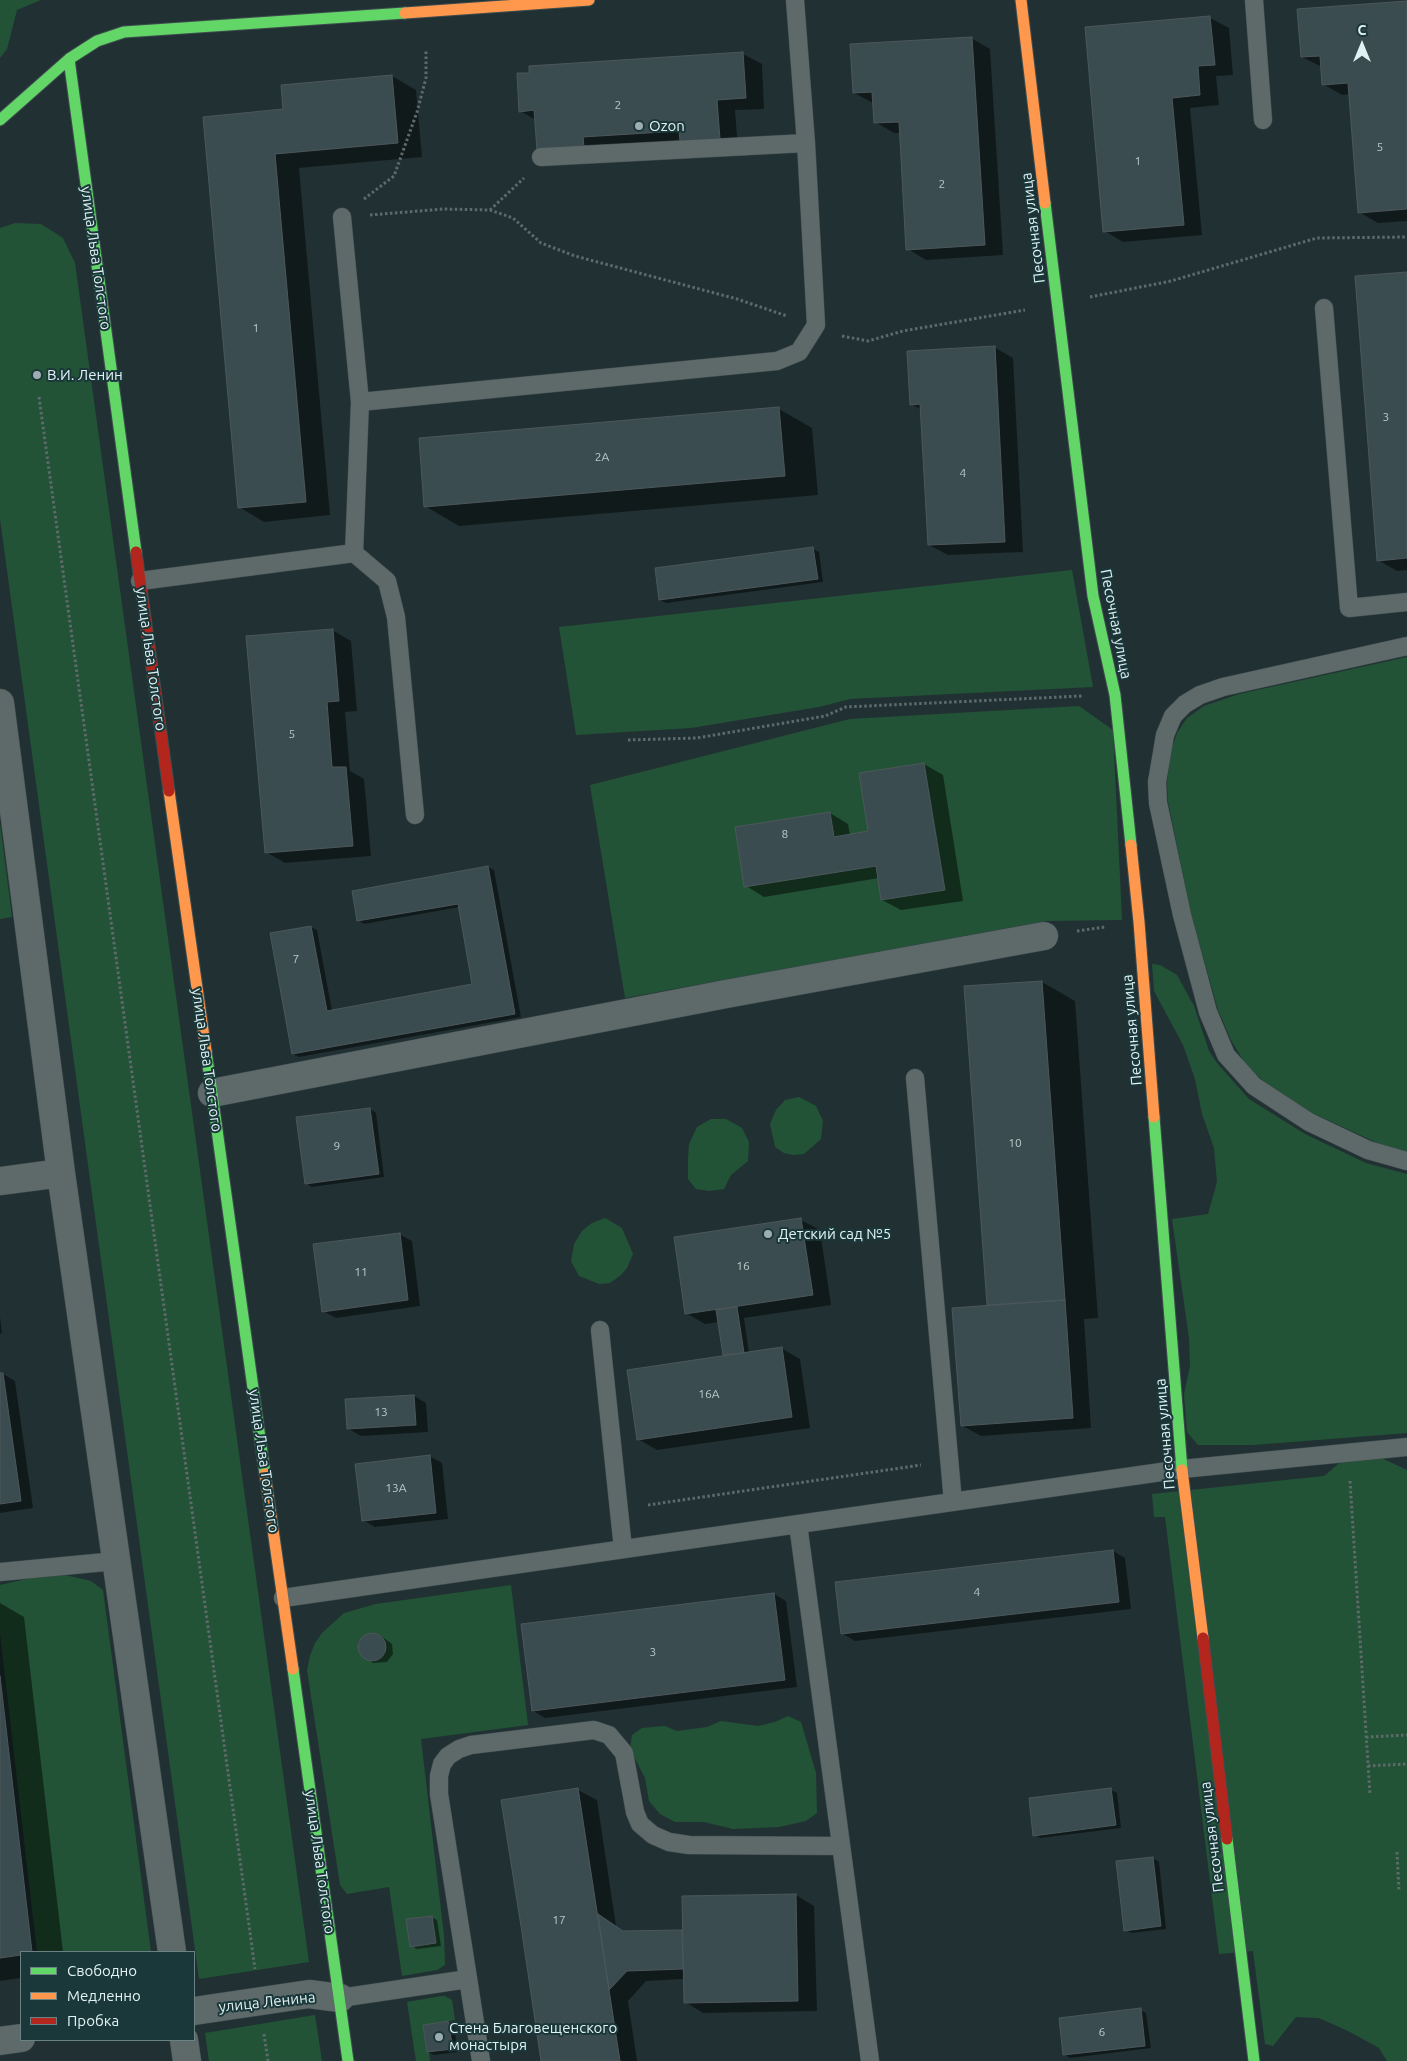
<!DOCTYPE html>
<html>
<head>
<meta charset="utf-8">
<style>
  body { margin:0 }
  #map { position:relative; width:1407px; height:2061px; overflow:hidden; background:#213133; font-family:Ubuntu,sans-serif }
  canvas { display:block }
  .legend { position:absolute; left:20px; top:1951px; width:175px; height:90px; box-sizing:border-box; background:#1a373a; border:1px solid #6a8284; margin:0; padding:6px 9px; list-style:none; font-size:15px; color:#e2f2f4 }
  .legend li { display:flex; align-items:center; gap:10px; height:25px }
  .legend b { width:25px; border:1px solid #6a8284 }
  .north { position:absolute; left:1337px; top:20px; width:50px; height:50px; -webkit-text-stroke:4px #1a373a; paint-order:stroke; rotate:0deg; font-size:14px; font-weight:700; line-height:20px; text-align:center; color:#e2f2f4 }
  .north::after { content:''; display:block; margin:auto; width:18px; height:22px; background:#e2f2f4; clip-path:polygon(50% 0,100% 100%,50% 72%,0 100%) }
</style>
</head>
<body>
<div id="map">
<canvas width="1407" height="2061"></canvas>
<ul class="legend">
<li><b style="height:6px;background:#63d668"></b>Свободно</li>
<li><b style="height:6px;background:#ff974d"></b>Медленно</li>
<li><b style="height:6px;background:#b3261e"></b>Пробка</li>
</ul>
<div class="north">С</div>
</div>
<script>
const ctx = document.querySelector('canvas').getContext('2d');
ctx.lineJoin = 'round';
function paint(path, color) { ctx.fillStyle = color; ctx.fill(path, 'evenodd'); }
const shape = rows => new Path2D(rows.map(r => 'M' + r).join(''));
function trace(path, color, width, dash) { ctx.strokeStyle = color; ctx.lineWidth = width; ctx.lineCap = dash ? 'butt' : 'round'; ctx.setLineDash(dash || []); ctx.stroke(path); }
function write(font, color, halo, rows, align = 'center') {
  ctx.font = font + ' Ubuntu,sans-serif'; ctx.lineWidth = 4; ctx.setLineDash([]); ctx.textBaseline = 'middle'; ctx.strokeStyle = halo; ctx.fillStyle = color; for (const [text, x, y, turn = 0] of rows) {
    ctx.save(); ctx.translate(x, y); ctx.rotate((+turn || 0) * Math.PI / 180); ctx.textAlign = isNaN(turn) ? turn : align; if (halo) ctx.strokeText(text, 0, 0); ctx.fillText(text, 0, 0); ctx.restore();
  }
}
const green = shape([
  [0,0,41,0,17,10,7,49,0,58],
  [15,223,41,224,63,238,75,263,309,1962,199,1979,0,519,0,228],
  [1072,570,1093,687,850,699,819,707,691,728,576,735,559,627],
  [1407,657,1407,1152,1384,1146,1310,1112,1268,1085,1246,1065,1231,1040,1218,1010,1191,914,1168,802,1167,783,1170,754,1177,733,1187,718,1204,706,1239,694],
  [1079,706,1113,730,1122,920,1046,921,625,998,590,785,850,719],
  [0,823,12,917,0,919],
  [1152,964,1160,965,1177,975,1194,1006,1209,1051,1217,1063,1249,1099,1305,1134,1366,1163,1407,1174,1407,1433,1253,1445,1198,1445,1187,1432,1184,1394,1190,1366,1189,1338,1172,1219,1208,1214,1217,1182,1214,1148,1202,1114,1195,1079,1183,1045,1154,991],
  [799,1097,816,1106,823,1121,821,1139,804,1154,793,1155,784,1153,775,1147,770,1124,776,1110,785,1100],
  [711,1119,726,1119,742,1128,749,1142,748,1161,731,1175,724,1189,709,1191,696,1189,688,1179,688,1159,689,1144,697,1127],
  [605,1218,622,1228,633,1254,627,1268,621,1275,610,1283,599,1284,579,1276,571,1261,574,1244,582,1231,592,1223],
  [1375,1455,1407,1470,1407,2061,1387,2061,1379,2048,1348,2031,1319,2018,1296,2017,1273,2046,1265,2044,1253,1951,1219,1954,1165,1517,1154,1517,1152,1494,1324,1476,1343,1460],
  [65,1575,91,1581,103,1590,151,1952,37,1952,0,1633,0,1585,31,1578],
  [511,1585,528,1725,421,1739,444,1936,445,1965,437,1970,402,1976,389,1887,347,1894,340,1885,307,1670,310,1656,315,1643,322,1633,344,1613,376,1604],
  [788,1716,801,1722,816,1773,817,1813,806,1821,779,1827,733,1829,704,1822,675,1822,660,1814,649,1801,645,1778,630,1749,632,1735,642,1728,665,1726,677,1731,707,1727,721,1721,758,1726,775,1722],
  [441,1996,445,1996,452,2000,455,2020,423,2025,427,2052,429,2052,430,2061,416,2061,407,2002],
  [315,2015,322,2061,209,2061,205,2033]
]);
const shadow = shape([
  [1407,2,1407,221,1378,223,1359,212,1350,94,1342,95,1323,84,1322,67,1302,57],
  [1210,18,1229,28,1233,75,1216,76,1219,105,1190,108,1202,235,1123,242,1105,231],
  [971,38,990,49,1003,255,926,260,908,249,901,133,894,133,875,122,873,103,854,93],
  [743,54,762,64,764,109,735,110,738,149,602,157,520,111,531,74,530,67],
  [392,76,416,90,422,157,299,168,330,515,264,522,239,507,204,118,285,110],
  [1407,274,1407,570,1397,571,1378,560],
  [994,347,1013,358,1023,552,948,555,929,545,922,410,911,404],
  [779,409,812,428,818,495,459,526,425,506],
  [813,549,819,552,823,582,666,603,660,600],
  [332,630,351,641,357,711,345,712,350,771,364,779,371,856,285,863,266,852],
  [924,764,943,775,963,901,901,910,882,900,879,878,764,897,746,886,830,813,848,824,850,835,870,832],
  [488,867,494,870,521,1017,299,1057,293,1054,311,927,317,930,332,1011,474,985,460,907,364,924,358,920],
  [1042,982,1075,1001,1098,1318,1084,1319,1091,1428,981,1436,963,1426,988,1306,966,987],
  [370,1109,376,1113,384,1177,312,1187,306,1183],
  [801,1220,820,1230,831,1305,744,1318,749,1353,781,1348,800,1359,810,1428,657,1450,638,1439,728,1356,724,1354,719,1322,705,1324,686,1313],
  [399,1234,412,1241,420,1306,336,1318,323,1311],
  [0,1317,2,1333,0,1334],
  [0,1374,3,1374,15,1381,33,1508,0,1513],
  [414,1396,426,1403,428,1432,361,1436,349,1429],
  [429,1456,442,1463,448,1519,375,1527,363,1520],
  [1113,1551,1125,1558,1131,1609,855,1641,843,1634],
  [774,1594,786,1601,797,1687,545,1718,533,1711],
  [0,1603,24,1617,63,1952,21,1952,21,1978,0,1981],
  [378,1634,392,1644,393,1654,387,1662,373,1663,359,1653,358,1642,364,1636],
  [578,1790,597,1800,616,1926,625,1932,683,1931,796,1895,814,1906,817,2011,703,2013,685,2002,684,1979,646,1981,628,2001,637,2061,543,2061],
  [1111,1790,1117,1793,1121,1828,1040,1838,1035,1835],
  [1153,1858,1159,1862,1166,1929,1131,1933,1125,1930],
  [431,1917,437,1920,441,1946,417,1949,411,1946],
  [1141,2010,1146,2013,1151,2048,1070,2058,1064,2054],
  [448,2022,454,2026,458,2052,434,2055,428,2052,424,2026]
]);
const building = shape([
  [1407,1,1407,209,1358,213,1348,83,1322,85,1320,56,1301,57,1297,9,1407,1],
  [1210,16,1215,65,1198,66,1200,95,1172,98,1184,225,1103,232,1085,27,1210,16],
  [972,37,985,245,906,250,899,122,874,123,872,92,853,93,850,44,972,37],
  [743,52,746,98,717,100,720,139,680,141,679,131,583,137,584,147,537,150,534,110,519,112,517,73,529,73,529,66,743,52],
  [392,75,398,143,275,154,306,502,238,508,203,117,283,109,281,85,392,75],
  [1407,272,1407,558,1377,561,1355,276,1407,272],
  [995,346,1005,542,928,545,920,404,910,405,907,351,995,346],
  [779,407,785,476,424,507,419,438,779,407],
  [813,547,818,579,659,600,655,568,813,547],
  [333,629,339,701,327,702,332,767,346,767,353,846,265,853,246,636,333,629],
  [924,763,945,890,881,900,876,866,744,887,735,827,830,812,834,837,868,831,859,773,924,763],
  [488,866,515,1014,292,1054,270,933,311,926,327,1011,472,984,458,904,357,921,352,891,488,866],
  [1042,981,1065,1300,987,1305,964,986,1042,981],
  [370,1108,379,1174,305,1184,296,1117,370,1108],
  [801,1218,813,1295,685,1314,674,1237,801,1218],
  [400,1233,408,1300,322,1312,313,1244,400,1233],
  [1065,1300,1073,1418,961,1426,952,1308,1065,1300],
  [737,1307,744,1353,723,1355,716,1310,737,1307],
  [782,1347,792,1417,637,1440,627,1370,782,1347],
  [0,1373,3,1373,21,1501,0,1504,0,1373],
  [414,1395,416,1425,347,1429,345,1399,414,1395],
  [430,1455,436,1513,362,1521,355,1464,430,1455],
  [1113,1550,1119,1602,841,1634,835,1582,1113,1550],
  [774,1593,785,1680,532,1711,521,1624,774,1593],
  '358 1647a14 14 0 1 1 28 0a14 14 0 1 1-28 0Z',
  [0,1676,32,1952,21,1952,21,1955,0,1958,0,1676],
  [578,1788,609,1990,620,2061,541,2061,521,1926,501,1800,578,1788],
  [1111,1788,1116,1825,1033,1836,1029,1798,1111,1788],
  [1153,1857,1161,1926,1124,1931,1116,1861,1153,1857],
  [796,1894,798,2001,684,2003,682,1896,796,1894],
  [598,1914,623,1931,682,1930,683,1969,627,1971,609,1990,598,1914],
  [432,1916,436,1943,410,1947,406,1919,432,1916],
  [1141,2008,1145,2046,1063,2055,1059,2018,1141,2008],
  [448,2021,453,2049,427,2052,423,2025,448,2021]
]);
const path = shape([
  [364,199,394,176,417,112,426,78,426,49],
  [490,210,524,178],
  [370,215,443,209,490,210,513,218,541,243,575,256,737,299,787,316],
  [1090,297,1171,281,1317,238,1407,237],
  [842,336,868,341,903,331,1025,310],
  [39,397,255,1969],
  [628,740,697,738,825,716,846,707,1082,696],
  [1077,931,1105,927],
  [1350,1481,1370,1795],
  [648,1505,921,1465],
  [1366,1737,1407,1735],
  [1368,1766,1407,1764],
  [1397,1852,1399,1891],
  [264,2034,268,2061]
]);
const lane = shape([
  [1254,0,1263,120],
  [541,157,806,143],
  [342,217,360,402,354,553,387,581,396,617,415,815],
  [1324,308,1349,608,1407,602],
  [360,402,777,361,799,352,816,325,806,143,795,0],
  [140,581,354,553],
  [1407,646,1223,687,1200,695,1185,704,1173,716,1165,735,1157,782,1158,803,1182,915,1208,1012,1226,1055,1254,1086,1309,1122,1368,1150,1407,1161],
  [915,1078,953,1502],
  [600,1330,623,1549],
  [798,1524,870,2061],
  [0,1572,116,1561],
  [283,1598,1182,1469,1407,1447],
  [340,1998,468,1979],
  [481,2061,439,1794,439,1776,442,1764,448,1756,459,1749,471,1745,594,1730,609,1735,624,1753,635,1812,640,1824,653,1835,669,1842,689,1845,841,1846]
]);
const street = shape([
  [0,703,61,1173,172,1952],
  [212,1093,726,994,1044,936],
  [0,1181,61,1173],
  [194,2011,309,1994,340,1998],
  [184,2040,187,2061],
  [0,2041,21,2038]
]);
const fast = shape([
  [69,59,136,552],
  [0,120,69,59,97,41,124,32,405,13],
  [1045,203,1093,596,1115,695,1131,845],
  [206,1051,265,1474],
  [1154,1117,1182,1470],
  [293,1669,348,2061],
  [1227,1839,1254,2061]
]);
const slow = shape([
  [1021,0,1045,203],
  [405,13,589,0],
  [169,791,206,1051],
  [1131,845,1139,922,1154,1117],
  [1182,1470,1203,1638],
  [265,1474,293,1669]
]);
const jam = shape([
  [136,552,169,791],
  [1203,1638,1227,1839]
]);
const markers = [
  [639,126,5,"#9eaeb0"],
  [37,375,5,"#9eaeb0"],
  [768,1234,5,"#9eaeb0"],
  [439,2037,5,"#9eaeb0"]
];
const numberNames = [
  ["2",618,105],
  ["5",1380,147],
  ["1",1138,161],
  ["2",942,184],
  ["1",256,328],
  ["3",1386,417],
  ["2А",602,457],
  ["4",963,473],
  ["5",292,734],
  ["8",785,834],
  ["7",296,959],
  ["10",1015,1143],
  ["9",337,1146],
  ["16",743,1266],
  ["11",361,1272],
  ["16А",709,1394],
  ["13",381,1412],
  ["13А",396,1488],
  ["4",977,1592],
  ["3",653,1652],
  ["17",559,1920],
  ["6",1102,2032]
];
const poiNames = [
  ["Ozon",649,126],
  ["В.И. Ленин",47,375],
  ["Детский сад №5",778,1234],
  ["Стена Благовещенского",449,2028],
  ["монастыря",449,2045]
];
const streetNames = [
  ["Песочная улица",1033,228,-97],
  ["улица Льва Толстого",96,258,82],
  ["Песочная улица",1116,624,79],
  ["улица Льва Толстого",151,659,82],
  ["Песочная улица",1132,1030,-95],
  ["улица Льва Толстого",207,1060,82],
  ["Песочная улица",1165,1434,-95],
  ["улица Льва Толстого",264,1461,82],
  ["Песочная улица",1212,1837,-97],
  ["улица Льва Толстого",320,1862,82],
  ["улица Ленина",267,2002,-6]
];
paint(green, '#235336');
paint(shadow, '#0007');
paint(building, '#3b4c50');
trace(building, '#4c575b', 1);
trace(lane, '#3e4c4e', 19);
trace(street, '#3e4c4e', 29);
trace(fast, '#3e4c4e', 13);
trace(slow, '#3e4c4e', 13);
trace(jam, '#3e4c4e', 13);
trace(path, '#5f6a6b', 3, [2.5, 2.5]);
trace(lane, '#5e696a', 18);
trace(street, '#5e696a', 28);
trace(fast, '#63d668', 11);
trace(slow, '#ff974d', 11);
trace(jam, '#b3261e', 11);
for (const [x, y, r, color] of markers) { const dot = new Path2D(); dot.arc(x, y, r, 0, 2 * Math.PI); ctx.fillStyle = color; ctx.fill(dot); trace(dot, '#1a373a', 2); }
write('12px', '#b8c8cb', null, numberNames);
write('15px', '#e2f2f4', '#1a373a', poiNames, 'left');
write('15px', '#e2f2f4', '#1a373a', streetNames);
</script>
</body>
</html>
